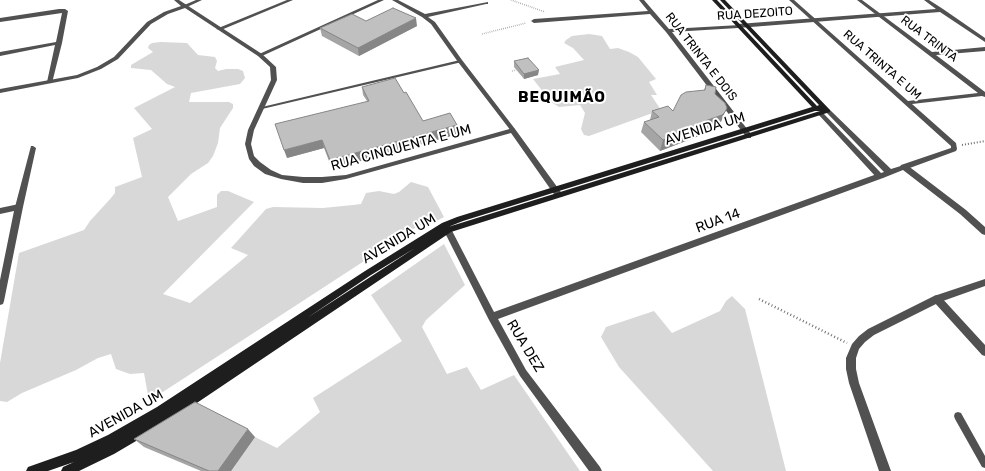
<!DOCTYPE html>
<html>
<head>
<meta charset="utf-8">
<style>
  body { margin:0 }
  canvas { display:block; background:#fff }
</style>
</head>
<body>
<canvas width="985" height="471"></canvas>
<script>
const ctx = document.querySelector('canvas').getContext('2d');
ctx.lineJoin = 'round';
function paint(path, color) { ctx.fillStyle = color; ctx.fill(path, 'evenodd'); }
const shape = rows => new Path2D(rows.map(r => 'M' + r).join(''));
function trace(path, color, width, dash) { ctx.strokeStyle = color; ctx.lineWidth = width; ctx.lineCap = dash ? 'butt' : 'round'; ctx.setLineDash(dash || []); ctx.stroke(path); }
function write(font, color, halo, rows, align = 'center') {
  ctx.font = font + ' Rubik,sans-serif'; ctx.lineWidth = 4; ctx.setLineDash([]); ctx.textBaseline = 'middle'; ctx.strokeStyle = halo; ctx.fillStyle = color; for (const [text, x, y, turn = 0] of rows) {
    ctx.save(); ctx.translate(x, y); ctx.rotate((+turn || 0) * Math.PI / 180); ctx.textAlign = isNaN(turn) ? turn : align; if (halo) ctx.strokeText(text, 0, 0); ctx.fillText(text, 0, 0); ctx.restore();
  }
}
const green = shape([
  [589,34,602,36,610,49,618,48,629,52,638,57,656,79,649,82,657,95,651,95,661,110,589,136,584,135,581,129,585,113,580,105,559,107,551,102,533,79,560,74,555,67,584,60,573,48,564,43,566,40,572,36],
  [161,42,187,43,198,55,215,57,217,61,215,68,218,71,226,69,238,69,243,71,245,78,240,84,191,93,189,102,229,102,233,104,233,108,220,128,218,143,213,156,208,163,191,174,168,197,178,221,217,207,217,195,221,191,228,191,254,202,163,294,190,303,248,255,231,248,266,209,273,207,323,208,353,205,361,204,366,193,379,191,394,194,399,192,411,182,428,187,444,217,433,223,418,226,149,401,144,373,130,374,116,369,111,354,98,358,76,370,22,393,7,402,0,401,0,363,19,253,84,230,90,221,111,198,115,193,115,187,142,177,133,138,152,129,134,108,175,87,167,84,151,70,131,68,131,65,153,52,148,48,149,45,152,43],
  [444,244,465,285,426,320,422,327,447,374,467,367,481,390,514,375,580,471,231,471,255,437,277,448,320,412,313,398,402,341,371,295],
  [732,296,745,309,786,471,713,471,619,367,601,337,606,327,654,311,672,333,720,311,726,301]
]);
const pathFar2 = shape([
  [511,0,545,12],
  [482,34,526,23],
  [512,71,516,70]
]);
const pathFar1 = shape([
  [962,145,985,141]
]);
const path = shape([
  [759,299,847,343]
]);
const service = shape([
  [460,60,462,61,462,62,262,109,260,108,262,107,460,60],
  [958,412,961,413,985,456,985,468,982,467,955,419,954,416,955,413,958,412]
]);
const minor = shape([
  [196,0,202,0,187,7,182,6,196,0],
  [287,0,293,0,221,30,216,29,287,0],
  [378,0,384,0,262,56,257,55,378,0],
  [392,0,398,0,425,14,488,2,488,4,486,4,428,17,435,22,462,60,515,129,515,131,511,131,458,62,431,24,422,17,392,0],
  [639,0,644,0,669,29,740,25,741,26,738,28,672,32,751,134,751,138,747,138,666,32,650,14,534,23,531,21,534,19,648,11,639,0],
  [789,0,794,0,908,101,978,93,857,0,862,0,932,52,985,47,985,51,936,55,985,92,985,97,982,96,912,104,956,143,957,149,956,151,907,169,901,169,900,167,901,165,951,148,951,146,789,0],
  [59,9,65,9,68,11,62,43,52,83,48,83,47,82,55,45,0,56,0,52,56,42,62,13,0,22,0,18,59,9],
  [31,146,33,146,36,148,23,207,19,210,15,207,31,146],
  [877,174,883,174,884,176,883,178,498,319,526,370,600,467,602,471,589,471,520,376,489,320,441,225,445,222,448,223,494,312,877,174],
  [937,295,940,296,985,345,985,356,982,355,934,302,933,299,934,296,937,295]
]);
const tertiary = shape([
  [174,0,179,0,262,54,276,67,277,80,254,130,251,144,254,156,260,162,271,170,282,175,303,177,322,177,346,175,513,128,515,129,563,195,562,197,556,197,511,133,346,179,322,183,303,183,281,179,265,174,254,166,249,159,245,144,248,130,271,80,270,67,258,56,185,8,168,14,151,24,118,59,101,69,78,78,0,93,0,89,77,75,97,67,114,57,147,22,164,12,181,6,174,0],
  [924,0,929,0,943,9,985,38,985,42,940,12,738,28,735,26,738,24,936,9,924,0],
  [828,109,830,110,891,169,904,165,907,165,966,210,985,227,985,235,982,234,960,214,903,170,883,178,877,178,818,114,821,112,823,113,881,173,884,172,826,112,825,111,828,109],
  [19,204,23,207,4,301,3,304,0,305,0,280,14,211,0,214,0,208,19,204],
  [985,279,985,286,940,302,874,335,865,342,859,349,856,358,856,369,859,383,891,471,879,471,849,383,846,369,846,358,852,344,859,336,868,329,934,296,985,279]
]);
const secondary = shape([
  [712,0,717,0,817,106,819,105,720,0,725,0,830,110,830,112,451,232,170,421,114,454,79,471,61,471,63,467,74,462,48,471,26,471,28,467,76,450,108,435,157,407,365,271,442,223,457,217,812,107,712,0],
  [815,111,820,111,448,227,463,221,815,111],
  [415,248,307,318,371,275,415,248]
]);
const wall = shape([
  [366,21,417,26,359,56,322,36,320,28],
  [514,61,538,75,524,79,514,67],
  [706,85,715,94,721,122,717,125,706,130,704,134,660,151,641,132,644,122,650,120,652,111,673,111,704,90],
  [362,87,404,93,423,121,458,134,332,169,324,148,287,158,367,101,363,95],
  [255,437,231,471,201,471,144,447,134,439]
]);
const shadedWall = shape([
  [416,18,417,26,359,56,358,48],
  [539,70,538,75,524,79,524,74],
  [725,112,721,122,717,125,706,130,704,134,660,151,663,140],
  [457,125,458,134,332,169,330,160],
  [322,140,324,148,287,158,284,150],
  [248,429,255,437,231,471,218,471]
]);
const building = shape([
  [393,8,416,18,358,48,320,28,352,14,366,21,393,8],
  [528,58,539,70,524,74,514,61,528,58],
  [395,78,404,93,406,92,423,121,450,113,457,125,330,160,322,140,284,150,275,124,369,101,362,87,395,78],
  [706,85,716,87,715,94,725,103,727,108,725,112,722,115,705,121,708,124,663,140,644,122,659,117,652,111,668,106,673,111,681,95,686,92,705,90,706,85],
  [195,402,248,429,218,471,209,471,134,439,195,402]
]);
const farStreetnames = [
  ["RUA DEZOITO",755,14,-4],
  ["RUA TRINTA",929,39,37],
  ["RUA TRINTA E DOIS",701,57,52],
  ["RUA TRINTA E UM",882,65,41]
];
const streetNames = [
  ["AVENIDA UM",705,129,-17],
  ["RUA CINQUENTA E UM",401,148,-15],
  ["RUA 14",718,221,-20],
  ["AVENIDA UM",399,239,-31],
  ["RUA DEZ",525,346,59],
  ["AVENIDA UM",126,414,-29]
];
const farDistrictnames = [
  ["BEQUIMÃO",562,98]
];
paint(green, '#d8d8d8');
trace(pathFar2, '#737373', 1.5, [0.5, 1.5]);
trace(pathFar1, '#737373', 2, [1, 2]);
trace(path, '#737373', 2.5, [1, 2.5]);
paint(service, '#515151');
paint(minor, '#515151');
paint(tertiary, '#515151');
paint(secondary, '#1e1e1e');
paint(wall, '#a5a5a5');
paint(shadedWall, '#868686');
paint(building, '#c0c0c0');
trace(building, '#868686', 1);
write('12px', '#000', '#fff', farStreetnames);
write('14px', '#000', '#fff', streetNames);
ctx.letterSpacing = '1px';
write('bold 15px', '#000', '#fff', farDistrictnames);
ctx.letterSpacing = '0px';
</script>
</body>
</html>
